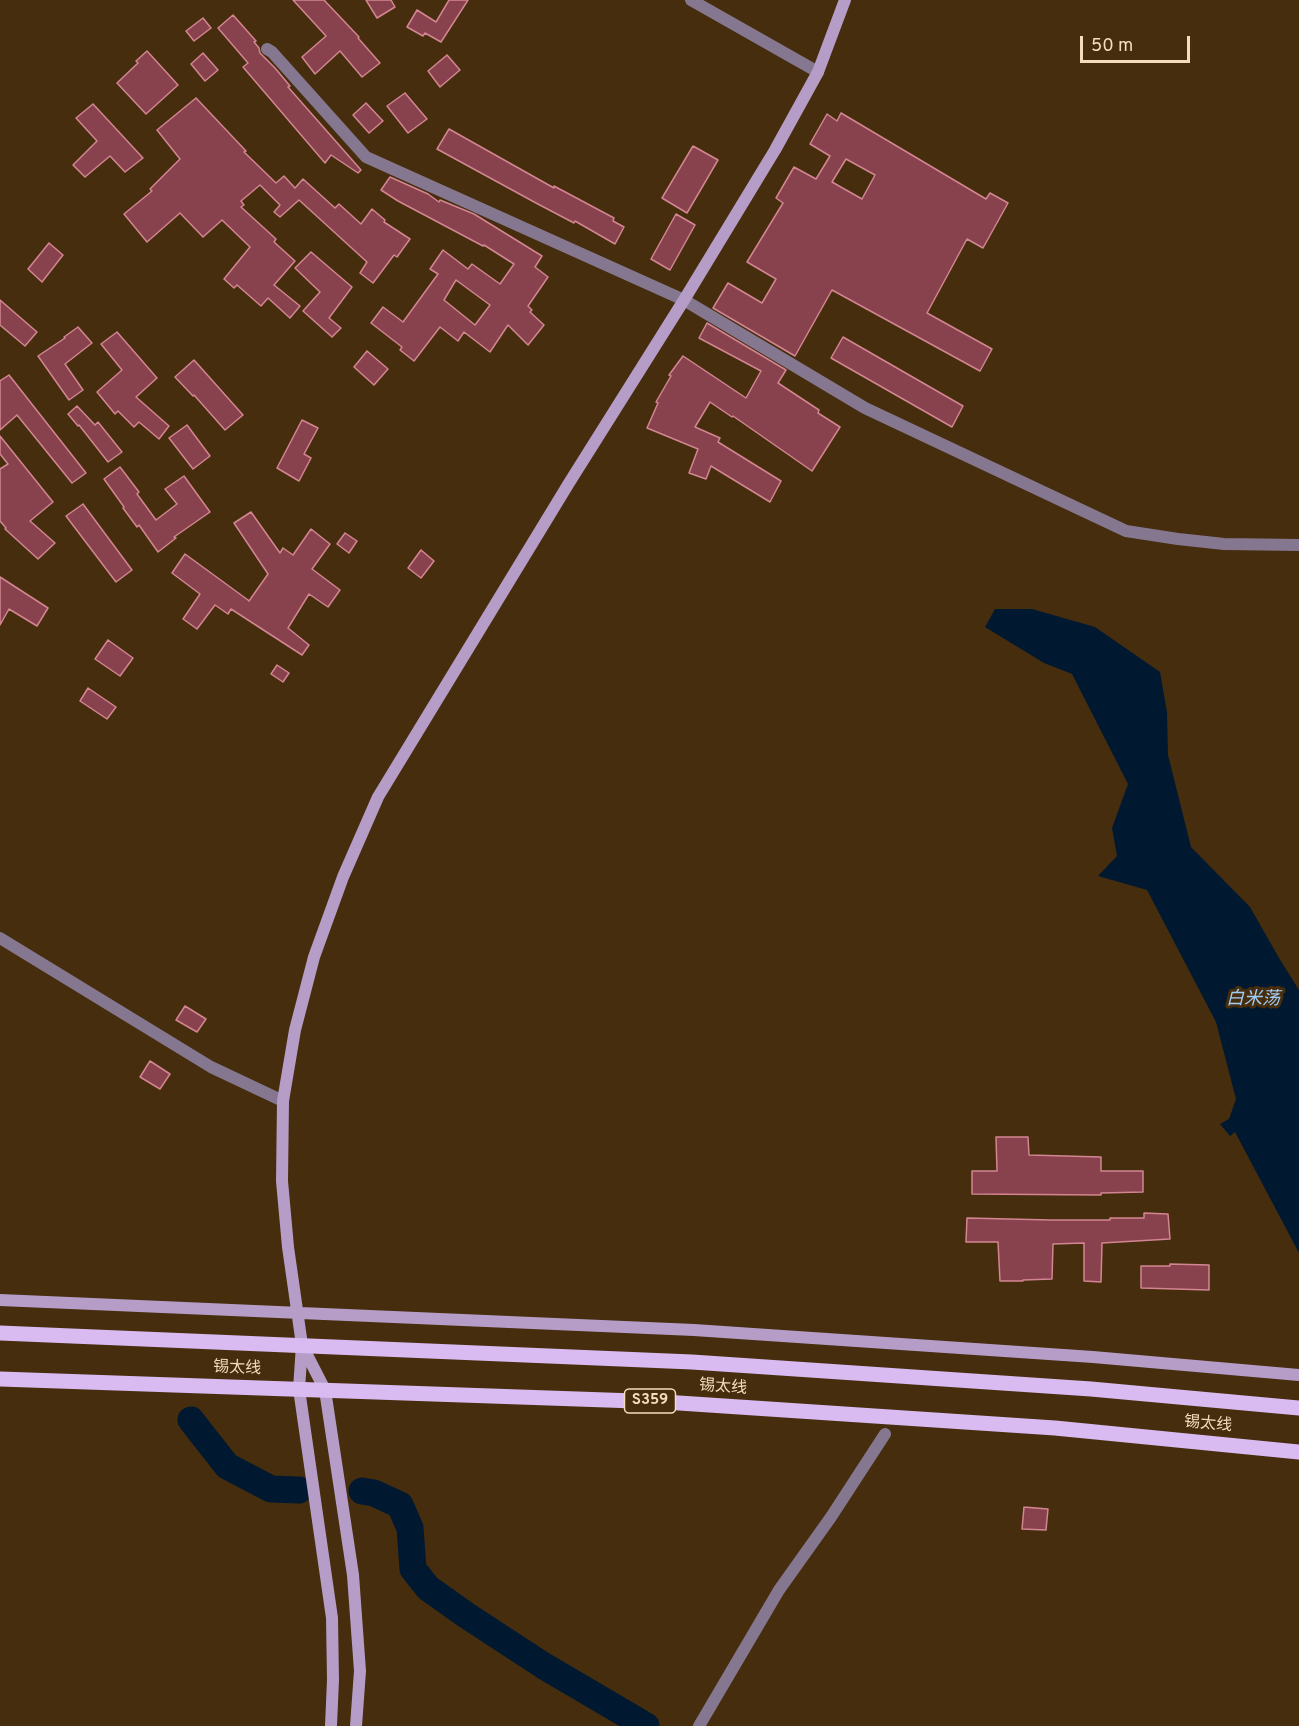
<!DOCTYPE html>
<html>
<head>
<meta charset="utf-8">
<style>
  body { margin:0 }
  #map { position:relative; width:1299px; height:1726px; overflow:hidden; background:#452d0d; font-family:Overpass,sans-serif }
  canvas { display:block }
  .scale { position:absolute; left:1080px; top:36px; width:110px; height:27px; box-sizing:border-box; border:3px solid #f6dcbf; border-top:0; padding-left:8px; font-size:18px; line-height:21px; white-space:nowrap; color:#f6dcbf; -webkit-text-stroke:4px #452d0d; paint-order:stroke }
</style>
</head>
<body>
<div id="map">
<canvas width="1299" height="1726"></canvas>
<div class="scale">50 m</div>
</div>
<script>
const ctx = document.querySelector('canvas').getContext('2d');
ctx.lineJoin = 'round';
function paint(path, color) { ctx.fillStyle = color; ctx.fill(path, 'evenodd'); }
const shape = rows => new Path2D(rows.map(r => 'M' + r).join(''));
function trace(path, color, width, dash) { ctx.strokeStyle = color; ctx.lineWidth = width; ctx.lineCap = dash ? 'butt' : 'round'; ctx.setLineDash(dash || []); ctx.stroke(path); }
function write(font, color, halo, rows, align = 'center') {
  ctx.font = font + ' Overpass,"Noto Sans SC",sans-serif'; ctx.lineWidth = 6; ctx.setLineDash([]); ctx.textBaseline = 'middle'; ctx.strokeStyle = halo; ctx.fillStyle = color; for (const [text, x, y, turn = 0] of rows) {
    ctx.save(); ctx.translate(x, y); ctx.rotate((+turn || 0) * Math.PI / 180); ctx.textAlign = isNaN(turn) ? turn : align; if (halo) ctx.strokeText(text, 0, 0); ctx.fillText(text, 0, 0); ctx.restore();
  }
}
const water = shape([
  [995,609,1032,609,1095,627,1160,672,1167,712,1168,755,1191,847,1250,907,1279,958,1299,990,1299,1253,1235,1132,1230,1136,1220,1124,1229,1119,1236,1099,1216,1022,1147,890,1098,876,1117,856,1112,828,1128,784,1072,674,1044,663,985,627]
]);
const river = shape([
  [191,1420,227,1466,271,1489,299,1490],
  [362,1491,374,1493,400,1505,410,1528,413,1569,428,1588,466,1615,544,1666,646,1726]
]);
const building = shape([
  [293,0,324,0,359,37,358,38,380,63,362,77,340,51,315,74,302,57,326,36,293,0],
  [366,0,391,0,395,7,377,18,366,0],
  [449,0,468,0,441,42,425,33,423,36,407,27,417,10,436,22,449,0],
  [233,15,256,41,254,42,259,48,260,53,275,68,290,86,288,87,361,170,358,173,331,155,325,163,243,67,248,63,218,28,233,15],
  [203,18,211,28,194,41,186,31,203,18],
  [147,51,178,85,146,114,117,83,138,63,136,61,147,51],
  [203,53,218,70,205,81,191,64,203,53],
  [447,55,460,70,440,87,428,71,447,55],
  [405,93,427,119,408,133,387,106,405,93],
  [196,98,246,151,244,152,276,183,284,176,295,188,303,179,335,208,339,204,361,224,372,209,385,220,384,222,410,239,397,257,394,255,373,283,360,273,367,262,299,200,280,217,274,212,280,205,260,185,241,201,244,205,241,207,276,239,274,242,295,261,274,285,300,306,290,318,268,298,261,306,237,285,234,288,224,279,250,247,222,220,203,237,180,213,147,242,124,214,152,191,150,189,180,159,157,130,196,98],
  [366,103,383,121,369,133,353,115,366,103],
  [93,104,143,158,125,172,110,156,85,177,73,165,97,141,76,118,93,104],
  [841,113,986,199,990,193,1008,203,983,248,967,239,927,313,992,349,980,371,832,290,795,356,713,308,728,283,762,303,776,279,747,262,783,203,776,198,794,167,816,179,830,156,810,144,827,114,837,121,841,113],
  [846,159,875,175,862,199,832,182,846,159],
  [449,129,554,188,554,186,614,218,613,221,624,227,615,244,575,221,574,223,536,203,437,149,449,129],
  [693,146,718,160,687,213,662,198,693,146],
  [390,177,428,194,439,202,440,200,474,214,542,256,535,267,548,277,528,306,532,310,530,312,544,325,528,345,508,325,490,352,464,332,458,341,440,327,414,361,400,350,402,347,371,323,383,307,403,322,438,274,430,269,443,250,468,269,472,264,500,284,514,264,484,245,483,246,398,201,381,190,390,177],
  [456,280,490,305,475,325,444,300,456,280],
  [676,214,695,225,670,270,651,259,676,214],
  [49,243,63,255,42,282,28,269,49,243],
  [311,252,352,287,329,318,341,328,332,337,303,311,320,292,295,268,311,252],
  [0,300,37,332,25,346,0,325,0,300],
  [707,323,786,370,778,383,819,410,818,413,840,427,812,471,733,416,732,417,710,402,695,427,720,438,718,442,781,481,770,502,711,466,706,479,689,473,698,449,647,428,658,403,656,402,671,376,669,375,683,356,746,398,761,371,699,338,707,323],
  [78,327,92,343,65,364,83,390,69,400,38,356,65,338,64,337,78,327],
  [117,332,157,378,136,397,169,426,159,439,139,422,134,427,118,411,115,414,97,392,122,370,101,344,117,332],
  [843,337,963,406,952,427,831,358,843,337],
  [367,351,388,369,374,385,354,367,367,351],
  [194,360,243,415,225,430,194,395,193,396,175,377,194,360],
  [9,375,86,473,72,483,17,415,0,430,0,381,9,375],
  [77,406,95,425,98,422,122,452,108,462,79,425,78,426,68,414,77,406],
  [302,420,318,428,304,454,311,458,299,481,277,468,302,420],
  [187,425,210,456,193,469,169,438,187,425],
  [0,436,53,502,30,521,55,543,38,559,5,529,6,528,0,521,0,469,8,464,0,454,0,436],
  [120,467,139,492,137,494,156,520,177,504,165,489,184,476,210,512,174,537,176,538,158,552,139,525,137,527,123,508,124,507,104,479,120,467],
  [83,504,132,570,116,582,66,516,83,504],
  [251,512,280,553,283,548,293,555,311,529,330,544,312,569,340,590,328,607,309,594,288,628,309,645,302,655,231,609,228,614,215,605,197,629,183,619,200,594,172,573,185,554,248,600,249,601,268,574,234,523,251,512],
  [345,533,357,541,349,553,337,544,345,533],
  [421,550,434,561,421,578,408,568,421,550],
  [0,577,48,608,37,626,9,609,0,625,0,577],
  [108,640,133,658,120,676,95,659,108,640],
  [277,665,289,673,283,682,271,674,277,665],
  [88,688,116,707,107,719,80,701,88,688],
  [185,1006,206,1019,197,1032,176,1020,185,1006],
  [150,1061,170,1074,160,1089,140,1077,150,1061],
  [996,1137,1028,1137,1029,1155,1101,1157,1101,1171,1143,1171,1143,1192,1101,1193,1101,1195,972,1194,972,1171,997,1171,996,1137],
  [1144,1213,1168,1214,1170,1239,1102,1243,1101,1282,1084,1281,1084,1243,1053,1244,1052,1279,1023,1280,1023,1281,1000,1281,998,1242,966,1242,967,1218,1051,1220,1110,1220,1110,1218,1144,1218,1144,1213],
  [1170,1264,1209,1265,1209,1290,1141,1288,1141,1266,1170,1266,1170,1264],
  [1024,1507,1048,1509,1046,1530,1022,1529,1024,1507]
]);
const street = shape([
  [691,0,818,72],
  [267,49,272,52,366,157,684,300,865,408,1126,531,1178,539,1224,544,1299,545],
  [0,938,211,1067,283,1101],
  [699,1726,779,1590,831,1517,885,1434]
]);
const secondary = shape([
  [0,1300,694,1330,1093,1357,1299,1375],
  [302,1345,288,1247,282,1181,283,1101,295,1030,314,957,343,877,378,797,569,483,684,300,775,150,818,72,845,0],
  [331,1726,333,1680,332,1618,299,1389,302,1345,325,1390,353,1575,360,1671,356,1726]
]);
const primary = shape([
  [0,1333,692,1362,1091,1389,1299,1408],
  [0,1379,664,1402,1055,1428,1299,1452]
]);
const shields = [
  [650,1401,51]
];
const shieldNames = [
  ["S359",650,1401]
];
const streetNames = [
  ["锡太线",237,1369,2],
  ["锡太线",723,1388,4],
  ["锡太线",1208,1425,5]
];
const waterNames = [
  ["白米荡",1253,1000]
];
paint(water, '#001931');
trace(river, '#001931', 27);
paint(building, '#87424e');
trace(building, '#d38691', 1.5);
trace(street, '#867791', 12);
trace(secondary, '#b59dc7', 12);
trace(primary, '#d9baf1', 15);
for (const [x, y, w] of shields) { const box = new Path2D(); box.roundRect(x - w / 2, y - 12, w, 24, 4.5); ctx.fillStyle = '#452d0d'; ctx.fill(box); trace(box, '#f6dcbf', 1.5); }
write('bold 15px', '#f6dcbf', null, shieldNames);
write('16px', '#f6dcbf', '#452d0d', streetNames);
write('italic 18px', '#a2ccf8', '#452d0d', waterNames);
</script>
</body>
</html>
